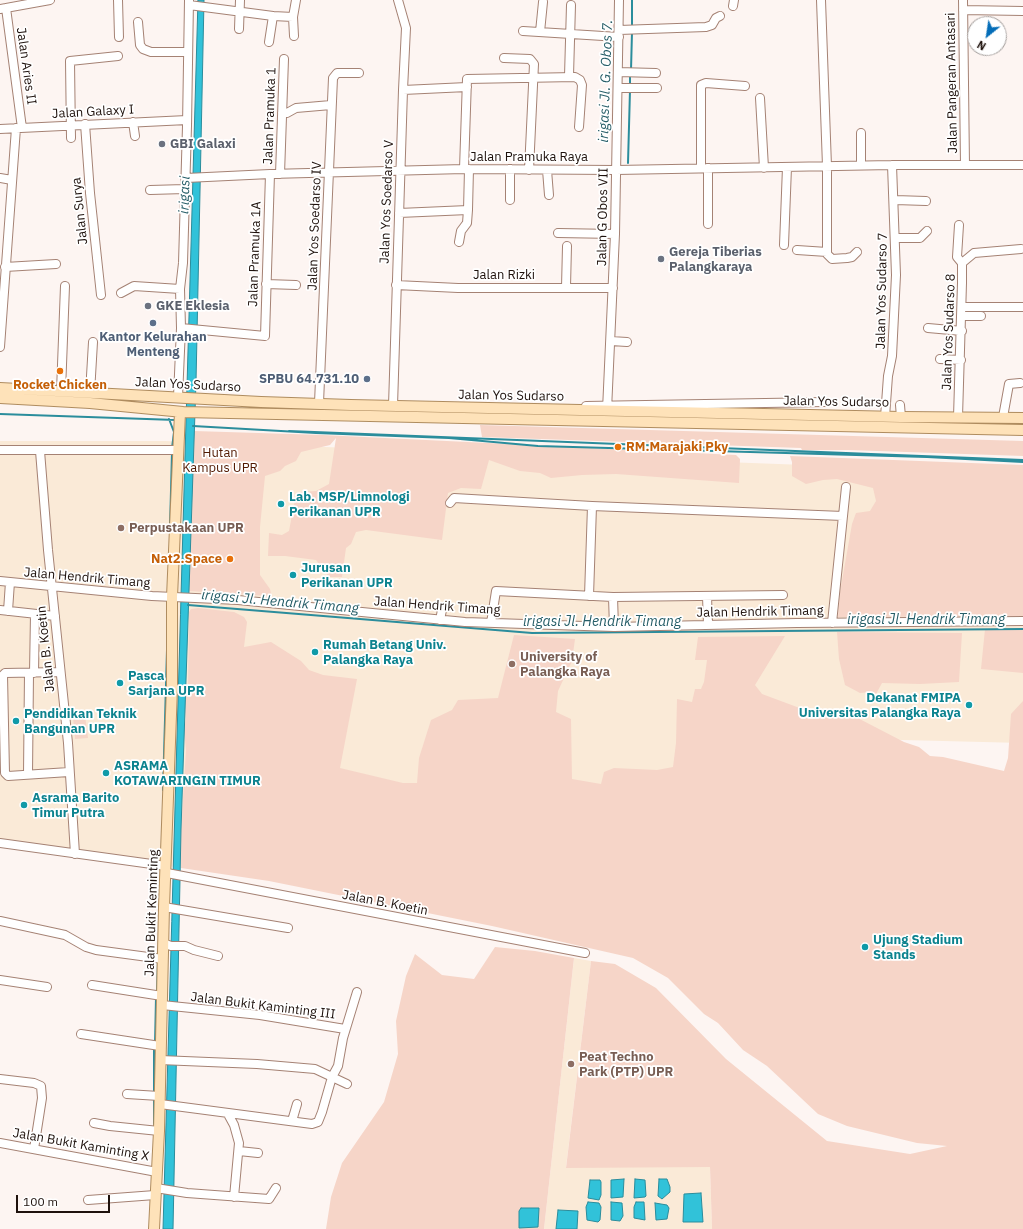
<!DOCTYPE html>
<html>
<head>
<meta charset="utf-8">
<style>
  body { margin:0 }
  #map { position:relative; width:1023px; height:1229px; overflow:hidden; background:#fdf5f2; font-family:"IBM Plex Sans",sans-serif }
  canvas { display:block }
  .north { position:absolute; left:967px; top:16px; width:40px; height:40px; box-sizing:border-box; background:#fff; border:1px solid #a5a09e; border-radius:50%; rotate:210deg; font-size:11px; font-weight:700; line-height:16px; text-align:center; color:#1e110c }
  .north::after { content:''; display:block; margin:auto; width:14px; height:18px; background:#046db8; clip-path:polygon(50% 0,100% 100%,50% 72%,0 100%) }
  .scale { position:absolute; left:16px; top:1195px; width:94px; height:18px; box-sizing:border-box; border:2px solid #1e110c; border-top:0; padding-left:5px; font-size:12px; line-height:14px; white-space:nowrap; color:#1e110c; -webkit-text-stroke:3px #fff; paint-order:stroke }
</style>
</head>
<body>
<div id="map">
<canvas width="1023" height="1229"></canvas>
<div class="north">N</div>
<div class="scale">100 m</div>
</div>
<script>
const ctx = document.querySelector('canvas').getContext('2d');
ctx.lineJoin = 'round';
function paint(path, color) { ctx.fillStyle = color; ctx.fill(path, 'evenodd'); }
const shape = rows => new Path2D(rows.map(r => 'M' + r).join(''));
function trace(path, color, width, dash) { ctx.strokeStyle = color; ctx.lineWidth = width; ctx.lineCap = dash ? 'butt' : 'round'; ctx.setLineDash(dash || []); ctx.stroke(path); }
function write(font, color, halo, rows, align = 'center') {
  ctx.font = font + ' "IBM Plex Sans",sans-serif'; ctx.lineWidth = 3.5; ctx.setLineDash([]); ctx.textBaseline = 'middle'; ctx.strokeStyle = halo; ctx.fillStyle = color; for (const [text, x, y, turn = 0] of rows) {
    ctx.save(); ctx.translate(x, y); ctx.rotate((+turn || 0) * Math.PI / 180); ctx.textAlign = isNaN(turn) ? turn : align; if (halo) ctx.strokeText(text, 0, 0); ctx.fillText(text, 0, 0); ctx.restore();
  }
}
const education = shape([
  [0,441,165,441,885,468,1023,592,1023,743,742,736,705,794,185,795,181,868,0,839],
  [574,958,591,961,566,1167,710,1167,712,1229,544,1229]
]);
const green = shape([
  [480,425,1023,441,1023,456,848,450,802,450,801,448,482,437],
  [194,431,323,435,736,455,740,459,739,483,616,474,582,475,551,478,540,473,520,471,489,460,481,489,461,488,448,493,442,540,366,530,356,532,351,544,346,548,342,577,329,577,316,560,285,556,268,556,269,533,282,535,289,531,296,494,300,492,316,491,329,484,336,438,330,445,301,452,296,461,285,466,280,471,265,476,260,527,260,575,270,589,271,594,267,596,189,591],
  [790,456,1023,465,1023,616,838,617,840,592,852,524,856,513,870,511,876,501,873,488,837,479,823,480,806,484,792,476,792,462],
  [198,608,234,612,244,617,247,622,244,647,271,642,301,661,309,670,323,675,357,679,340,768,403,783,417,783,419,758,431,720,452,710,458,700,498,698,514,635,575,639,572,661,558,691,556,712,571,719,572,779,601,784,604,772,614,768,657,770,673,767,676,743,677,699,692,702,695,689,701,689,704,682,707,660,695,660,698,637,785,636,755,685,762,694,805,710,817,710,848,713,904,742,919,747,930,756,943,757,1004,771,1008,758,1011,714,1023,701,1023,1229,712,1229,710,1167,566,1168,591,961,615,964,656,988,726,1059,827,1141,910,1154,947,1146,917,1143,847,1126,818,1114,767,1066,743,1050,718,1023,704,1014,668,978,633,958,492,926,269,881,181,868,181,829,186,750,184,730,186,719,184,703,188,684,189,612,191,609],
  [985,629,1023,630,1023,673,981,669],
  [837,632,962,633,959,682,920,684,882,683,876,694,873,692,860,693,845,685,839,659],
  [85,715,88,738,75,739,73,717],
  [495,947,535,951,574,958,544,1229,326,1229,331,1197,342,1163,384,1102,398,1054,396,1021,406,976,415,954,442,975,474,979]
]);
const water = shape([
  [198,0,204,0,196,382,181,829,173,1229,163,1229,198,0],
  [624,1179,623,1197,611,1198,611,1180,624,1179],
  [635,1179,645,1180,646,1196,645,1197,634,1198,635,1179],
  [659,1179,667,1179,670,1187,670,1192,662,1199,658,1196,659,1179],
  [590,1180,600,1180,601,1182,601,1195,599,1200,588,1198,590,1180],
  [701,1193,703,1222,683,1222,684,1194,701,1193],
  [588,1202,599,1203,601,1207,600,1220,598,1222,587,1220,586,1207,588,1202],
  [611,1202,622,1203,623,1216,620,1221,611,1220,611,1202],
  [636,1202,644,1202,645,1220,634,1218,634,1207,636,1202],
  [655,1203,667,1205,669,1208,667,1219,656,1220,655,1203],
  [521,1208,539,1208,538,1227,519,1228,519,1211,521,1208],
  [558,1210,578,1211,577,1229,556,1229,558,1210]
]);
const stream = shape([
  [632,28,632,0],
  [631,70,632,32],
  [630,86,630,74],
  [628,163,630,90],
  [0,414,176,420],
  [169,419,174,432,172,448],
  [193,426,316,433,449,438,538,446,927,457,1023,462],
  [289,431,1023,460],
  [170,528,172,453],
  [188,605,532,633,1023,629],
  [163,790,167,650],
  [157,994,158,960],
  [155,1044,156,998],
  [154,1094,154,1048],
  [154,1098,154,1124]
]);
const minor = shape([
  [118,0,119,37],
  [821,0,827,166,827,254,832,259,847,258,852,257,857,252],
  [963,0,965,165],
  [189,5,273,16,293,17,296,0],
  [733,6,734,0],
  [6,8,22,128],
  [0,9,50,0],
  [963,10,1023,11],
  [293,17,294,36],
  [138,22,140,45,143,49,151,52,188,52],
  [239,29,240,0],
  [619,30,706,27,712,25,716,18,720,16],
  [523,31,619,37],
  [540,32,543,2],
  [269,42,273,16],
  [504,58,530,59,534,64,529,170],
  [618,72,656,73],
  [569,76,571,5],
  [618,88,657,88],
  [403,90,467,87],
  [760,98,764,168],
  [282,113,287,113,296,108,331,105],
  [133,122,135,136],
  [85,124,90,193,101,295],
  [0,129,187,120],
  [71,138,70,61,118,56],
  [861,165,861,133],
  [701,168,701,85,706,83,745,86],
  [708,168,708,224],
  [464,169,467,79,575,77,580,80,582,85,579,127],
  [547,170,549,195],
  [280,174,284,59],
  [0,178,12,180],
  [186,178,270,174,464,169,616,170,892,165,1023,165],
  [150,190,185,189],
  [510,200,510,169],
  [895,200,926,201],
  [399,213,468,210,469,169],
  [558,233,615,234],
  [896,238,920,238,927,231],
  [459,242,461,231,467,223,468,210],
  [784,245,787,167],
  [797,250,827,252],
  [962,263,974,253,1021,249],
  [5,267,56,264],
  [266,284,296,285],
  [396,285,458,288,613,288],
  [566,287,567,246],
  [121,293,134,286,180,289],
  [962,307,1023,307],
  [962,316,981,316],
  [181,328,265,336,270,174],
  [928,328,962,331],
  [611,341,627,342],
  [0,347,16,128],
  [940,359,961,360],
  [61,391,65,286],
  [90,393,93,342],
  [178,397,181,328,180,289,183,263,187,126,189,0],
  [319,403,333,78,337,73,359,73],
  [900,405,901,417],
  [393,406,403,90,406,28,398,0],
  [586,406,825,402],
  [607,410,615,234,619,0],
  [885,417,888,376,892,356,896,275,892,165],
  [958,417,962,283,962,263,957,257,959,225],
  [1003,417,1009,384,1020,383],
  [0,450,178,450],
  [40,451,48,550,68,743,75,854],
  [450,503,454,498,592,506,843,516,832,623],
  [843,516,846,487],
  [0,581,152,596,238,600,465,622,614,627,797,623,1023,621],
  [589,596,592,506],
  [707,596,708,625],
  [613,597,614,627],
  [0,610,55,616],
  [8,611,10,582],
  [440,620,442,610],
  [491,623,496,591,613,597,783,595],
  [60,672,5,673,3,675,5,773,8,776,69,772],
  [34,673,35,614],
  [28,774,29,673],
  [0,843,166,866],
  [167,873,585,953],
  [164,907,288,928],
  [0,921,65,935,86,947,96,950,163,959],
  [163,943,171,946,185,946,194,950,218,956],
  [0,980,47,987],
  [92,985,162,996],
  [162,1005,260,1015,345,1029],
  [81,1034,160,1046],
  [160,1060,257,1064,315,1069,347,1084],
  [0,1079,34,1083,41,1086,42,1098,34,1149],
  [127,1094,159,1096],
  [160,1104,312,1124,318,1122,322,1112,332,1077,338,1066,343,1038,357,992],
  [228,1114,234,1125,239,1143,234,1197],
  [292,1121,297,1104],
  [94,1123,110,1126,159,1131],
  [0,1143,157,1172],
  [239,1151,258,1153],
  [156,1188,187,1193,269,1199,276,1188],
  [88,1200,155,1195]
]);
const major = shape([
  [0,388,261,402,351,405,901,417,1023,418],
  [0,398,90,403,183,412,1023,430],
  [154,1229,159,1131,164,907,172,687,172,597,180,412]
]);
const markers = [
  [162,144,4,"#6b7280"],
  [661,259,4,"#6b7280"],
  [148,306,4,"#6b7280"],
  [153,323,4,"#5c6f8a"],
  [60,371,4,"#e8710a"],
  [367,379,4,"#5c6f8a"],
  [618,447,4,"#e8710a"],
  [281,504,4,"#0f9aa8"],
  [121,528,4,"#8d6e63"],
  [230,559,4,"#e8710a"],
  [293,575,4,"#0f9aa8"],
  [315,652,4,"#0f9aa8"],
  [512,664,4,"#8d6e63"],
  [120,683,4,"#0f9aa8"],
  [969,705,4,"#0f9aa8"],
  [16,721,4,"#0f9aa8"],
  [106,773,4,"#0f9aa8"],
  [24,805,4,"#0f9aa8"],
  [865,947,4,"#0f9aa8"],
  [571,1064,4,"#8d6e63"]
];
const streetNames = [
  ["Jalan Aries II",26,66,82],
  ["Jalan Pangeran Antasari",952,83,-91],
  ["Jalan Galaxy I",93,112,-3],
  ["Jalan Pramuka 1",270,116,-88],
  ["Jalan Pramuka Raya",529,157],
  ["Jalan Yos Soedarso V",387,202,-88],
  ["Jalan Surya",80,211,-96],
  ["Jalan G Obos VII",603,217,-89],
  ["Jalan Yos Soedarso IV",315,226,-88],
  ["Jalan Pramuka 1A",255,254,-88],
  ["Jalan Rizki",504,275],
  ["Jalan Yos Sudarso 7",882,291,-89],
  ["Jalan Yos Sudarso 8",949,332,-88],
  ["Jalan Yos Sudarso",188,385,3],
  ["Jalan Yos Sudarso",511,396,1],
  ["Jalan Yos Sudarso",836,402,1],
  ["Jalan Hendrik Timang",87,578,5],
  ["Jalan Hendrik Timang",437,606,4],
  ["Jalan Hendrik Timang",760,612,-1],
  ["Jalan B. Koetin",46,649,-96],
  ["Jalan B. Koetin",385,903,11],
  ["Jalan Bukit Keminting",152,913,-88],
  ["Jalan Bukit Kaminting III",263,1006,7],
  ["Jalan Bukit Kaminting X",81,1145,10]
];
const worshipNames = [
  ["GBI Galaxi",170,144],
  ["Gereja Tiberias",669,252],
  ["Palangkaraya",669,267],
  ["GKE Eklesia",156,306]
];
const serviceNames = [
  ["Kantor Kelurahan",153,337],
  ["Menteng",153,352],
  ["SPBU 64.731.10",359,379,"right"]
];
const foodNames = [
  ["Rocket Chicken",60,385],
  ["RM.Marajaki Pky",626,447,"left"],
  ["Nat2.Space",222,559,"right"]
];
const parkNames = [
  ["Hutan",220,453],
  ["Kampus UPR",220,468]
];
const cultureNames = [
  ["Lab. MSP/Limnologi",289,497],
  ["Perikanan UPR",289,512],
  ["Jurusan",301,568],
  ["Perikanan UPR",301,583],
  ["Rumah Betang Univ.",323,645],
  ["Palangka Raya",323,660],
  ["Pasca",128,676],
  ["Sarjana UPR",128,691],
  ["Dekanat FMIPA",961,698,"right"],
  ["Universitas Palangka Raya",961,713,"right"],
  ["Pendidikan Teknik",24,714],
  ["Bangunan UPR",24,729],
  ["ASRAMA",114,766],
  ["KOTAWARINGIN TIMUR",114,781],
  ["Asrama Barito",32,798],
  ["Timur Putra",32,813],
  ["Ujung Stadium",873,940],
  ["Stands",873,955]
];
const educationNames = [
  ["Perpustakaan UPR",129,528],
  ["University of",520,657],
  ["Palangka Raya",520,672],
  ["Peat Techno",579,1057],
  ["Park (PTP) UPR",579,1072]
];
const waterNames = [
  ["irigasi Jl. G. Obos 7.",606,81,-88],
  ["irigasi",185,195,-88],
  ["irigasi Jl. Hendrik Timang",280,602,5],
  ["irigasi Jl. Hendrik Timang",926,620],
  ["irigasi Jl. Hendrik Timang",602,622]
];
paint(education, '#faead7');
paint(green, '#f6d5c8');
paint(water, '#31c2d9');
trace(water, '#2b8d9c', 1);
trace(stream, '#2b8d9c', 2);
trace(minor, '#a58274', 10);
trace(major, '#af8c5f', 12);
trace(minor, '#fff', 8);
trace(major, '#fee2b9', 10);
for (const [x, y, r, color] of markers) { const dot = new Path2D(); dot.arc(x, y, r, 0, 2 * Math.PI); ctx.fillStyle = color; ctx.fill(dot); trace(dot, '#fff', 1.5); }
write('13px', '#1e110c', '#fff', streetNames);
write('bold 13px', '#5b616d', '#fff', worshipNames, 'left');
write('bold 13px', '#4e5e75', '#fff', serviceNames);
write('bold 13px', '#c56008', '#fff', foodNames);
write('13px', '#521a02', '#fff', parkNames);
write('bold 13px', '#0d838f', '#fff', cultureNames, 'left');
write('bold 13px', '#785e54', '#fff', educationNames, 'left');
write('italic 14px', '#265e68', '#fff', waterNames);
</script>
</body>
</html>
